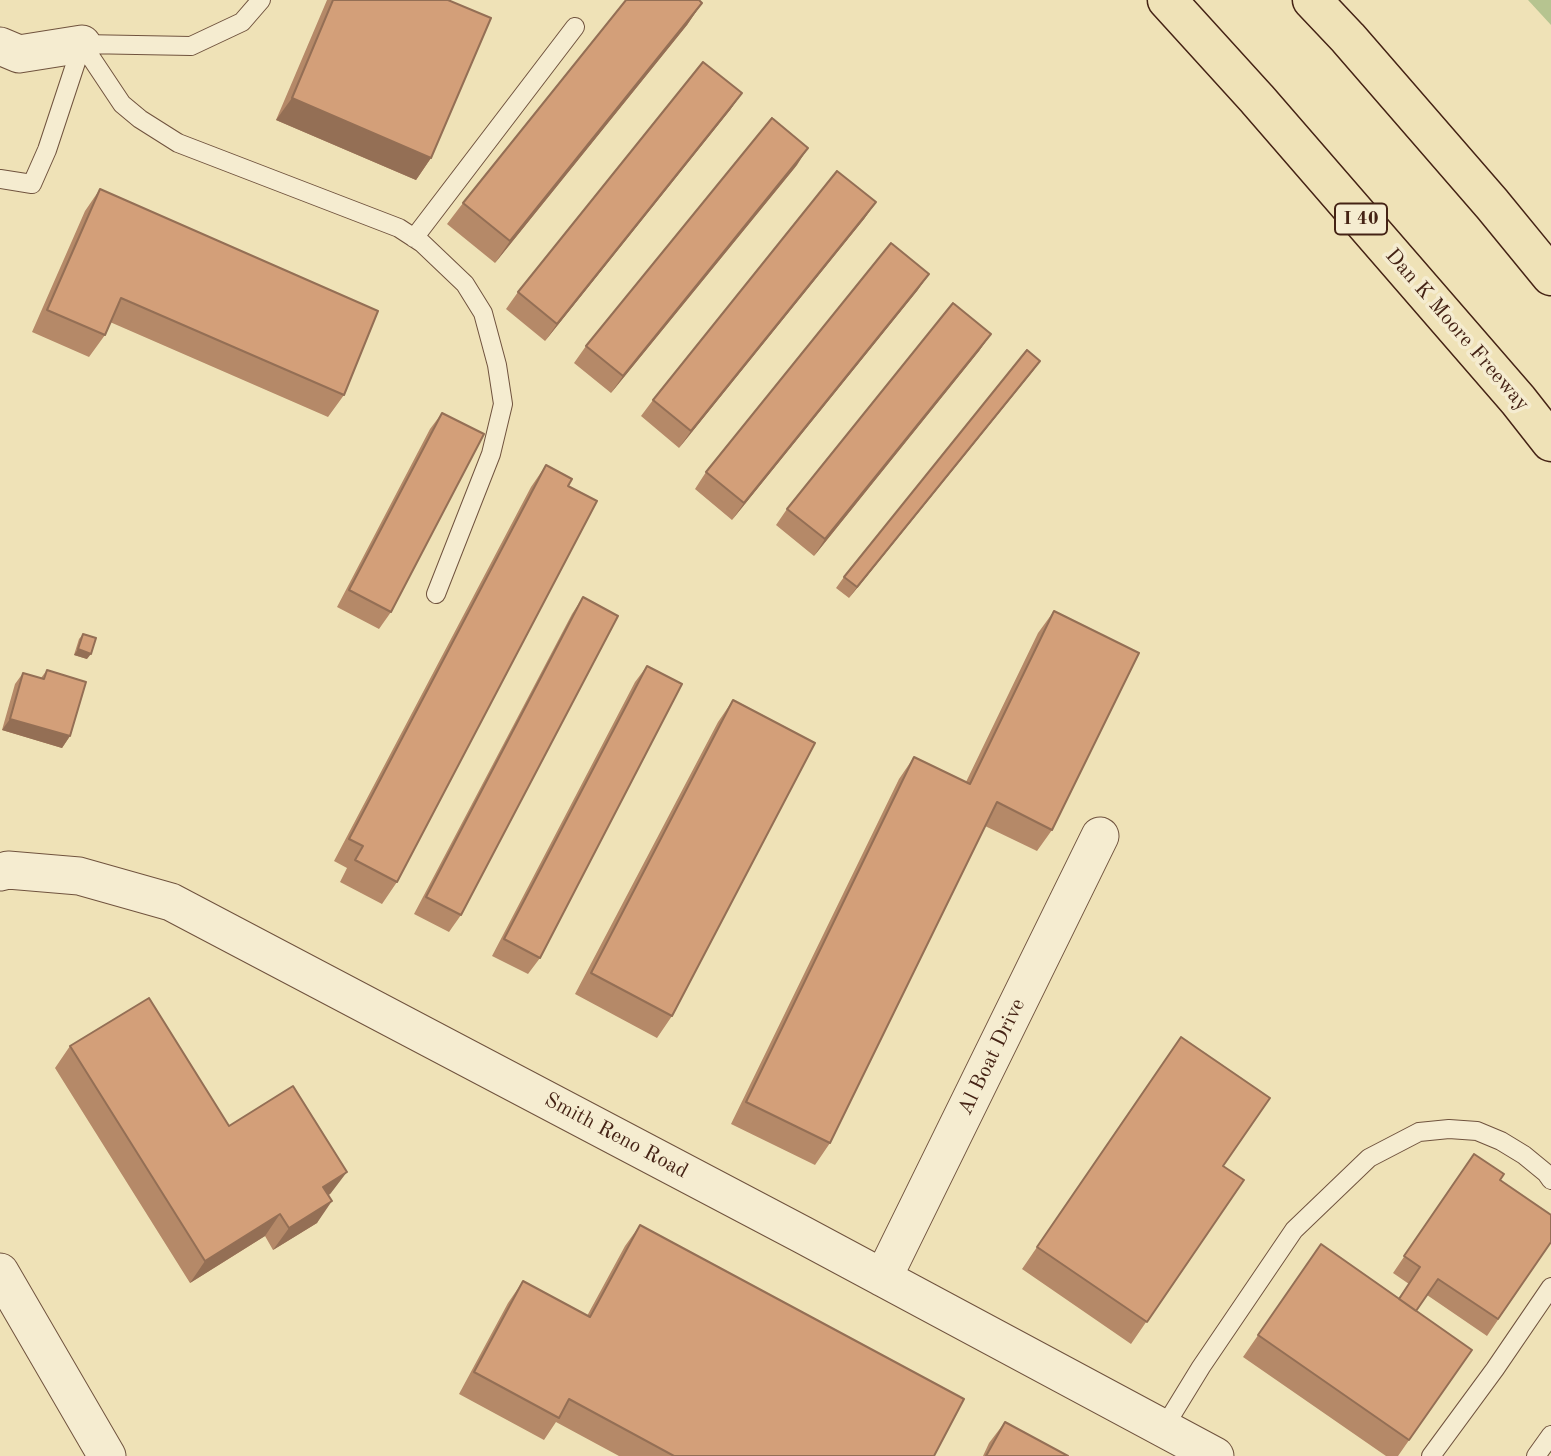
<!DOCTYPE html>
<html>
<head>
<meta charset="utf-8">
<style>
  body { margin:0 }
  canvas { display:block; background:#efe2b7 }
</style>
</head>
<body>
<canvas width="1551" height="1456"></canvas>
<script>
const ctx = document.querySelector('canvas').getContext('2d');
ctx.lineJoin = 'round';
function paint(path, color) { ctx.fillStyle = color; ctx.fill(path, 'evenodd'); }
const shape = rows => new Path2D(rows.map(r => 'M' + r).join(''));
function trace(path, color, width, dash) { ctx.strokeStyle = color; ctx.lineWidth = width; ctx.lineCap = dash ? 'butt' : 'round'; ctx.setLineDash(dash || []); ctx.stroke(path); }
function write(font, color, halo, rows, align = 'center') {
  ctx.font = font + ' "Old Standard TT",serif'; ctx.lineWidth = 7; ctx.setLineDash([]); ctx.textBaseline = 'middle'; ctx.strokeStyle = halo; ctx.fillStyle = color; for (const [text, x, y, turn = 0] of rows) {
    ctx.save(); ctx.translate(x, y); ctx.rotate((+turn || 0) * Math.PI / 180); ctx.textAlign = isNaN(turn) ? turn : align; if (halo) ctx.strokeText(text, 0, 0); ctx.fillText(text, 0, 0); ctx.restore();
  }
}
const green = shape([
  [1528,0,1551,0,1551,25]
]);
const lane = shape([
  [82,44,122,104,140,119,178,143,399,228,422,243,465,284,483,313,497,365,503,404,491,454,436,594],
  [82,44,191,46,242,22,261,0],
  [0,179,32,184,47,150,82,44],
  [414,238,575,27],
  [1163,1429,1201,1367,1294,1230,1369,1158,1419,1132,1449,1129,1477,1131,1501,1141,1524,1155,1546,1173,1551,1180],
  [1431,1456,1495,1369,1551,1287],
  [1536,1456,1551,1435]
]);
const street = shape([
  [0,46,19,54,82,44],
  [0,872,8,870,79,876,171,902,803,1235,1215,1456],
  [0,1272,107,1456],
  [883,1278,1100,836]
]);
const highway = shape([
  [1167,0,1257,99,1518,400,1551,442],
  [1312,0,1348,38,1492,204,1551,276]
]);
const wall = shape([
  [327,0,448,0,431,158,416,180,276,120],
  [702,3,687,25,495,263,447,224,463,203],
  [742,93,730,110,545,341,506,309,518,292],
  [797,165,611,393,574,363,586,346],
  [100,189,344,395,328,417,110,322,105,335,89,357,32,332,85,211],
  [876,202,864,219,679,448,641,416,653,400],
  [929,274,917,291,732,520,695,489,706,472],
  [991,334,979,351,814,556,776,525,787,509],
  [1040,361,1032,372,849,598,836,588,844,577],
  [442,413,391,612,379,629,337,607,430,429],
  [546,465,568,486,397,882,382,904,340,882,347,868,334,861,531,487],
  [583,597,461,915,449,932,414,914,572,614],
  [1054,611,1052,830,1037,851,985,826,830,1143,815,1165,731,1124,899,779,914,757,966,782,1038,633],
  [83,634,87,659,74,655,79,639],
  [647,666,540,958,528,974,492,956,635,682],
  [47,670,70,736,62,748,2,730,15,684,23,673,41,678],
  [733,700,672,1016,657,1038,575,994,718,722],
  [1181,1037,1223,1166,1244,1180,1131,1344,1022,1269],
  [70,1046,229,1126,331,1193,329,1195,317,1223,273,1250,265,1236,190,1283,55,1068],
  [1474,1154,1551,1242,1487,1336,1427,1295,1416,1311,1472,1350,1398,1456,1386,1456,1243,1357,1321,1244,1398,1299,1409,1284,1393,1273],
  [640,1225,934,1456,619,1456,556,1422,544,1440,459,1394,508,1303,523,1281,587,1316,625,1246],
  [1005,1422,1068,1456,983,1456,989,1443]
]);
const shadedWall = shape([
  [702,3,687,25,495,263,510,241],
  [742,93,730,110,545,341,557,324],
  [292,98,431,158,416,180,276,120],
  [808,148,797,165,611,393,623,376],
  [876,202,864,219,679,448,691,431],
  [929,274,917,291,732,520,744,503],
  [991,334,979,351,814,556,825,539],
  [1040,361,1032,372,849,598,857,587],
  [78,649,91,654,87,659,74,655],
  [10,719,70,736,62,748,2,730],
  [347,1172,331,1193,308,1209,323,1187],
  [332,1201,317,1223,273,1250,289,1228],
  [280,1214,265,1236,190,1283,205,1261]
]);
const building = shape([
  [333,0,448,0,491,18,431,158,292,98,333,0],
  [626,0,699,0,702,3,510,241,463,203,626,0],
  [703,62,742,93,557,324,518,292,703,62],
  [772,118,808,148,623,376,586,346,772,118],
  [837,171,876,202,691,431,653,400,837,171],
  [100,189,378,311,344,395,121,298,105,335,47,310,100,189],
  [891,243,929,274,744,503,706,472,891,243],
  [953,303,991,334,825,539,787,509,953,303],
  [1027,350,1040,361,857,587,844,577,1027,350],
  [442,413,484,434,391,612,349,590,442,413],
  [546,465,572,479,568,486,597,501,397,882,355,860,363,846,349,839,546,465],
  [583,597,618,616,461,915,426,897,583,597],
  [1054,611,1139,653,1052,830,997,802,830,1143,746,1102,914,757,970,784,1054,611],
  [83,634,96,638,91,654,78,649,83,634],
  [647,666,682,684,540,958,504,939,647,666],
  [47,670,86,682,70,736,10,719,23,673,44,679,47,670],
  [733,700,815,743,672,1016,591,973,733,700],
  [149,998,229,1126,293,1086,347,1172,323,1187,332,1201,289,1228,280,1214,205,1261,70,1046,149,998],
  [1181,1037,1270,1098,1223,1166,1244,1180,1147,1322,1037,1247,1181,1037],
  [1474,1154,1504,1174,1500,1180,1551,1215,1551,1242,1498,1319,1438,1279,1416,1311,1399,1299,1420,1267,1404,1256,1474,1154],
  [640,1225,964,1399,934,1456,674,1456,569,1399,559,1418,474,1372,523,1281,590,1317,640,1225],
  [1321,1244,1472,1350,1409,1440,1258,1335,1321,1244],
  [1005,1422,1068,1456,986,1456,1005,1422]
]);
const shields = [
  [1361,219,52]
];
const shieldNames = [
  ["I 40",1361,219]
];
const streetNames = [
  ["Dan K Moore Freeway",1457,330,49],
  ["Al Boat Drive",992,1057,-64],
  ["Smith Reno Road",616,1136,28]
];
paint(green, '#b6c490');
trace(lane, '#70533e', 20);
trace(street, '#70533e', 39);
trace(highway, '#452315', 41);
trace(lane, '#f5ecd0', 18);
trace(street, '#f5ecd0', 37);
trace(highway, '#efe2b7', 38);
paint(wall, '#b58968');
paint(shadedWall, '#946f55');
paint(building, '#d39f79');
trace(building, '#946f55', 2);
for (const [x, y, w] of shields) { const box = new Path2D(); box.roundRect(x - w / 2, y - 15.5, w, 31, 5); ctx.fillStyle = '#f5ecd0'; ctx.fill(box); trace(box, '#452315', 2); }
write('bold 19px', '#452315', null, shieldNames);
write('21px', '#452315', '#f5ecd0', streetNames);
</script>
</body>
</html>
